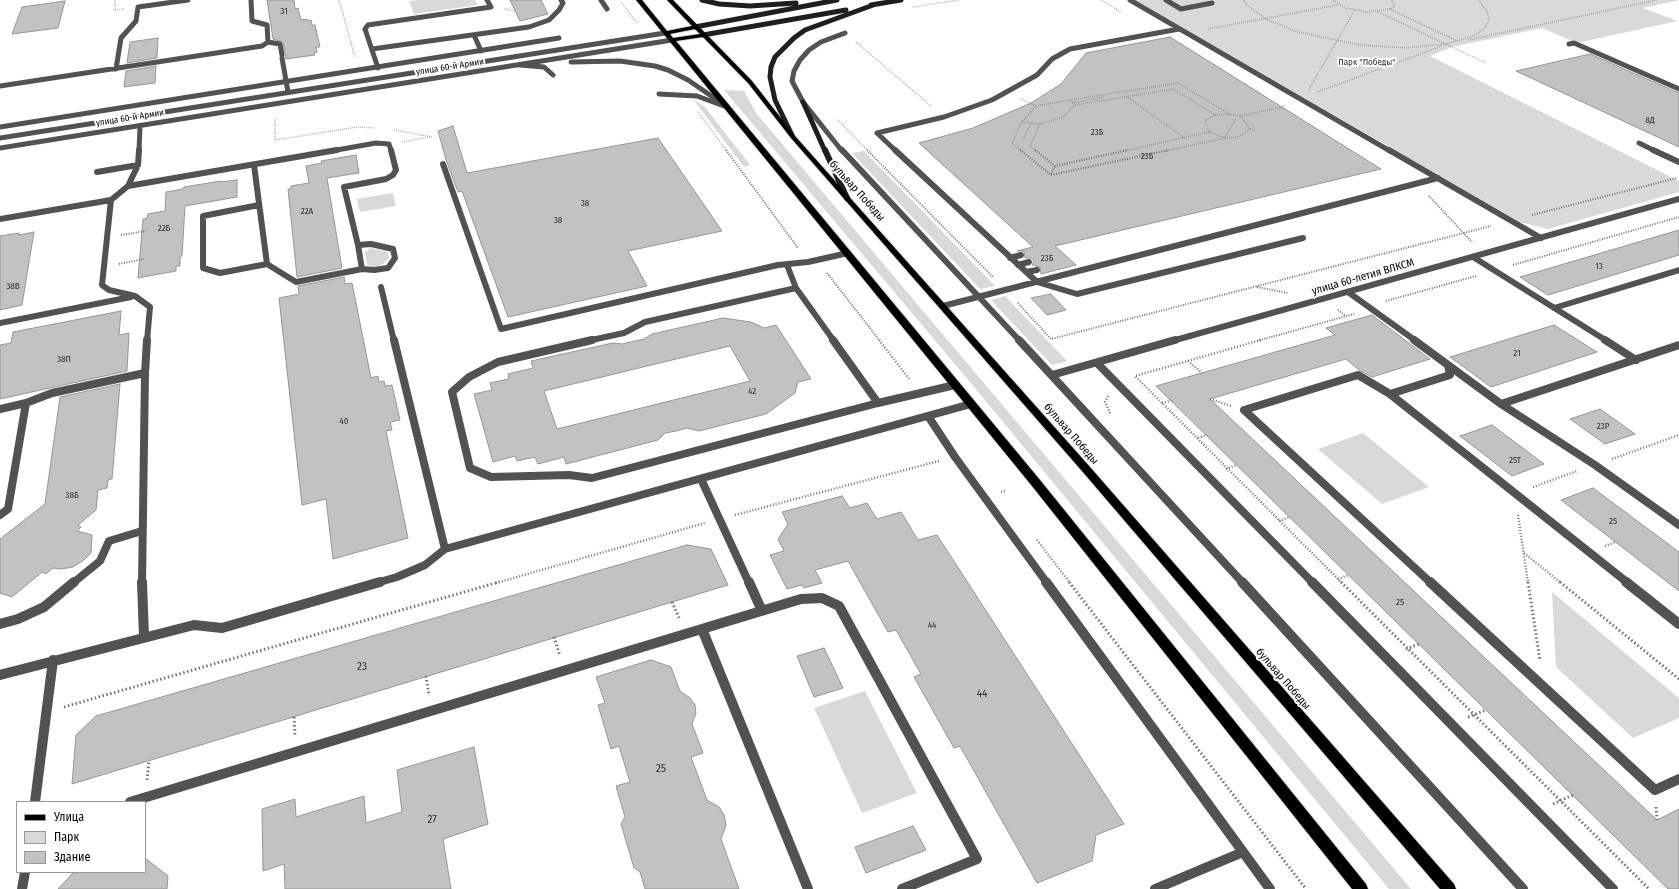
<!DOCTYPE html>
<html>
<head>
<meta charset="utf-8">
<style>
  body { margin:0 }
  #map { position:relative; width:1679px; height:889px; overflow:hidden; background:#fff; font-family:"Fira Sans Condensed",sans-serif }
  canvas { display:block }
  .legend { position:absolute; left:16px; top:801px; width:130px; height:72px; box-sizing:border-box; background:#fff; border:1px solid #999; margin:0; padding:5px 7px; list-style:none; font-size:12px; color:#000 }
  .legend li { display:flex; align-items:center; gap:8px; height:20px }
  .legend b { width:20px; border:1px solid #999 }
</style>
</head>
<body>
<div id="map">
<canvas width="1679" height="889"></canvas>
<ul class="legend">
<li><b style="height:5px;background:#000"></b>Улица</li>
<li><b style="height:11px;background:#d9d9d9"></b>Парк</li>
<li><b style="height:11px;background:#c2c2c2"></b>Здание</li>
</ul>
</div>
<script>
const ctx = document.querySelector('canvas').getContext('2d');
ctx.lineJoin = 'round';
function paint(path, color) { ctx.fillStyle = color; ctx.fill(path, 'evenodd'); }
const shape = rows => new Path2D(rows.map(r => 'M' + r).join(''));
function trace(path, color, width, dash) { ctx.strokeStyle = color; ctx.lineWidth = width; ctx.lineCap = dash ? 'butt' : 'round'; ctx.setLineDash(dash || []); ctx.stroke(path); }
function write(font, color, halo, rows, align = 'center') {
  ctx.font = font + ' "Fira Sans Condensed",sans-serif'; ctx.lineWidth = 4; ctx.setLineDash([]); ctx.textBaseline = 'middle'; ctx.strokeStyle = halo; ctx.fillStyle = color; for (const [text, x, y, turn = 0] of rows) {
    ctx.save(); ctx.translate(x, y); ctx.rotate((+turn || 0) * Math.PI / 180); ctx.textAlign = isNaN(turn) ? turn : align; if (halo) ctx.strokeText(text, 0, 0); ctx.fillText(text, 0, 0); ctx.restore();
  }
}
const green = shape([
  [418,0,475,0,478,5,414,14,409,1],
  [1134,0,1679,0,1643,8,1677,21,1577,43,1542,28,1452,47,1430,56,1679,181,1679,192,1548,229,1520,222],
  [724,90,744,91,756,113,1411,889,1389,889,970,382],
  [693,99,705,107,750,165,744,167],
  [864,151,995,286,980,289,852,153],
  [393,193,396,206,360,212,357,199],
  [371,248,388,252,389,258,382,265,374,267,367,265,365,252],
  [1005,296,1067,361,1052,365,991,300],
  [1363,433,1429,487,1382,504,1318,449],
  [1552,592,1679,698,1679,718,1633,738,1556,667],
  [865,691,917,793,862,813,814,708]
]);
const building = shape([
  [267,0,294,0,295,9,298,8,301,20,307,19,307,21,311,20,312,25,315,25,320,47,316,47,317,52,314,53,315,55,286,59,283,42,273,39,267,0],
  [510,0,541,0,548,14,520,21,510,0],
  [65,1,58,28,12,34,22,7,65,1],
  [1170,37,1381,169,1055,246,1076,265,1041,274,1040,267,1032,265,1034,261,1032,258,1025,258,1024,251,1017,251,1033,247,919,143,973,128,1031,103,1061,84,1086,53,1170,37],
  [158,38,157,58,127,63,130,42,158,38],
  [1590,54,1679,93,1679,147,1516,71,1590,54],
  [156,66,155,83,124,87,126,71,156,66],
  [453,126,467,173,658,138,722,231,628,251,647,286,508,317,462,191,458,192,446,160,438,131,453,126],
  [356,155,359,173,327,178,342,268,297,277,288,189,291,189,291,186,309,183,306,166,322,163,321,161,356,155],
  [237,180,237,197,185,206,182,256,180,257,180,266,176,266,176,271,138,278,143,219,147,218,148,214,165,211,166,192,183,189,184,187,221,181,221,182,237,180],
  [1679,230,1679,255,1548,295,1520,277,1679,230],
  [34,232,22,305,0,310,0,236,19,233,19,235,34,232],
  [344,277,345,284,352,283,371,378,378,376,379,382,384,381,385,386,392,385,400,420,390,422,392,430,386,431,408,538,333,559,326,499,302,505,279,298,299,294,298,286,344,277],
  [1051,294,1066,310,1047,315,1031,298,1051,294],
  [121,311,119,335,129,333,127,371,0,399,0,345,11,343,13,332,121,311],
  [1372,315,1430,359,1372,377,1359,370,1346,359,1210,399,1657,820,1679,809,1679,889,1668,889,1156,386,1335,335,1326,328,1372,315],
  [723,318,751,322,764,328,776,325,811,379,798,382,795,393,766,414,699,431,687,428,676,431,665,433,658,440,566,464,564,457,538,464,535,457,517,461,515,456,493,462,474,394,492,390,490,383,509,379,508,374,533,368,531,361,613,343,622,344,644,339,652,334,723,318],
  [730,346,750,381,557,429,544,391,730,346],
  [1554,325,1597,352,1491,387,1450,357,1554,325],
  [120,384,112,479,108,480,107,488,98,490,96,510,78,525,81,527,77,531,92,535,91,553,84,560,73,567,61,569,53,568,46,574,42,572,12,597,0,593,0,539,45,504,60,397,120,384],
  [1600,409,1635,434,1605,444,1570,419,1600,409],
  [1492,425,1544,464,1512,476,1460,436,1492,425],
  [1593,488,1679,552,1679,591,1561,500,1593,488],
  [842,496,850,508,867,503,877,519,901,512,918,540,937,535,1124,824,1096,835,1092,861,1037,883,960,746,954,748,914,677,921,674,896,630,888,632,848,561,815,570,822,583,804,588,802,585,787,589,770,555,784,551,778,539,788,524,782,512,842,496],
  [687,545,711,549,728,585,72,784,76,735,96,716,687,545],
  [824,648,843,688,814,697,797,656,824,648],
  [651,660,671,667,680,691,690,698,695,705,696,713,692,724,703,753,691,757,707,800,719,807,724,815,726,825,721,839,739,889,645,889,640,872,634,868,621,824,625,817,616,786,630,782,619,746,611,749,598,705,605,703,596,677,651,660],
  [474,747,488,824,443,839,451,889,285,889,284,864,263,871,262,809,295,799,296,817,364,796,366,823,402,812,397,770,474,747],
  [913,826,926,850,866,873,855,847,913,826],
  [145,858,168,876,167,889,58,889,74,872,145,872,145,858]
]);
const pathFar3 = shape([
  [115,0,115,10,124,9],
  [339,0,355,57],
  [1101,0,1121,12],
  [1243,0,1248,6,1266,19,1295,31,1359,45,1405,48,1446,44,1474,36,1485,28,1489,20,1487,11,1478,0],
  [1332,0,1346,8,1367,12,1390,9,1394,7,1394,3,1391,0],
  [621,2,637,23],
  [913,7,959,0],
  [504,9,515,11],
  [1390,9,1457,41],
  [1378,12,1486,63],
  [1208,29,1338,5],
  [1468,40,1657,0],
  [856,42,931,106],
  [1309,89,1355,10],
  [1317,92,1442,46],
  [1127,97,1185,138],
  [1021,99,1036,106],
  [1072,103,1105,97],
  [698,112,727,151],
  [1215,115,1173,89,1075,105,1070,100,1178,83,1229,114],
  [1240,116,1283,107,1285,105],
  [275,118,275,140,357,127,373,128],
  [838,120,868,151],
  [1023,121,1036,106,1070,100],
  [1040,124,1063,117,1075,105],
  [1250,129,1256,130],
  [394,130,433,137],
  [1209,132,1225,138],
  [1209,132,1205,121,1215,115,1229,114,1240,116,1250,129,1238,137,1225,138],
  [1225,137,1236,119],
  [1023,140,1031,123],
  [402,142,431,137],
  [1022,151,1012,143,1022,122,1040,124,1030,146,1036,151],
  [1124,151,1209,132],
  [1165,151,1225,138]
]);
const pathFar2 = shape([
  [726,150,798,248],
  [867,150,993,277],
  [1020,150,1051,175,1169,150],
  [1035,150,1055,166,1128,150],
  [1051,174,1055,166],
  [1429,196,1472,242],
  [1532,215,1677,178],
  [121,235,146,231],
  [119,264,144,259],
  [1513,265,1679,217],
  [827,273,880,341],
  [1257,287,1288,293],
  [1386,301,1476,276],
  [1018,303,1051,339,1491,226],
  [1338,310,1346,316],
  [1257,341,1354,314]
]);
const pathFar1 = shape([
  [879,340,910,380],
  [1261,340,1135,376,1342,583],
  [1188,361,1202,373],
  [1108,396,1105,402,1111,415],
  [1210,399,1231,406],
  [1162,403,1172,400],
  [1198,438,1207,435],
  [1612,459,1679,435],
  [1226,469,1237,465],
  [1533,487,1577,471],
  [1001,492,1005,491],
  [735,515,939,461],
  [1518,515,1528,583],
  [1279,521,1290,517],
  [1037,540,1070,583],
  [1605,546,1616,542],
  [1524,553,1561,583],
  [1338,579,1349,575],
  [496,583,705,523]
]);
const path = shape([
  [1069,582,1306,889],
  [1341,582,1649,889],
  [1528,582,1540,661],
  [1560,582,1679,679],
  [672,602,680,620],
  [554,637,560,656],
  [1406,649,1419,644],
  [426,676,429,696],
  [64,707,499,582],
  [294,717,295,736],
  [1468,717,1486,710],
  [147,780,149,761],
  [1553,804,1573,795],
  [1656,807,1657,820]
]);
const serviceFar3 = shape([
  [1130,0,1390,151],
  [1166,0,1181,9,1212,3],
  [474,35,481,51],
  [268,42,280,44,282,55],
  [1569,44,1574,43,1679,89],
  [372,49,529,27,549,20,559,10,563,3,561,0],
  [282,58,288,92],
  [520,65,544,67,553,75],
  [378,68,365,29,368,25,491,7,487,0],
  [116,69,121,38,136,21,138,7,188,0],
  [0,86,262,46,268,42,267,25,252,21,251,0],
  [659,94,697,96,724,106],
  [1639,143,1655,151],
  [139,151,140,126],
  [331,151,376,143,389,144,391,151],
  [896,151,877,133,944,117,992,100,1037,75,1052,59,1070,49,1179,29]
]);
const serviceFar2 = shape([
  [139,150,138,165,128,186,111,200,102,285,109,290,135,296,150,307,147,341],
  [895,150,1037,282,1077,294,1303,238],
  [1389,150,1541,238],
  [1653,150,1679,162],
  [443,164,501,329,778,265,808,262,848,253],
  [254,165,267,264,296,282,362,269,358,245,344,187,386,179,393,175,396,170,391,150],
  [97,172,138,165],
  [128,186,337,150],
  [259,205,203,216,203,268,220,273,267,264],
  [0,219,111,200],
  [358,245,371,244,393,249,395,258,388,268,374,270,362,269],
  [1473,257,1607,341],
  [1010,258,1021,255],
  [787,265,796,288,834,341],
  [1018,265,1029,262],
  [1026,272,1037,270],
  [381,287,394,341],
  [1348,292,1416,341],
  [943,306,1438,178],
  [1554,308,1679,270],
  [0,323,131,297],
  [587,341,624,333,645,322,796,288]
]);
const serviceFar1 = shape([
  [394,340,445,549],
  [592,340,498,362,469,377,452,392,470,468,491,477,569,475,592,478,878,403,955,385],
  [833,340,878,403],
  [1605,340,1636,360],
  [1097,363,1313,583],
  [1448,365,1501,404,1595,465,1679,525],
  [1390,394,1450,375,1448,365,1414,340],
  [1501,404,1679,345],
  [0,409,26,403],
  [928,416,955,457,1047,583],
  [701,479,749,583],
  [0,515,8,509,26,403,52,393,145,373],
  [73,583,100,561,109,541,142,531],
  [142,583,145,373,147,340],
  [376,583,397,577,425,565,445,549,971,404],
  [1431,583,1244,410,1358,375,1390,394,1628,583]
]);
const service = shape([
  [142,582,144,637],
  [749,582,762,611],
  [1046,582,1270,889],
  [1312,582,1613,889],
  [1430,582,1655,790,1679,779],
  [1626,582,1679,624],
  [0,624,18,619,44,607,74,582],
  [702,629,808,889],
  [0,675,194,625,222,628,380,582],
  [35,802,53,660],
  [130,802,801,599,822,598,839,606,977,859,902,889],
  [22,889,25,872],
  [1155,889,1243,852]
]);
const minorFar3 = shape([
  [601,0,607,9],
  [0,127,559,38],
  [842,151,803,102,792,81,794,71,800,60,809,50,821,42,845,33]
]);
const minorFar2 = shape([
  [842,150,1020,341]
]);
const minorFar1 = shape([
  [1019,340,1243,583]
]);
const minor = shape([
  [1242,582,1523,889]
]);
const tertiaryFar2 = shape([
  [571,62,620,61,655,66,668,70,688,80,726,106],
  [0,138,665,33],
  [0,148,672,40]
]);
const tertiaryFar1 = shape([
  [1172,341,1679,199]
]);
const tertiary = shape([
  [1052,375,1175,340]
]);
const secondaryFar1 = shape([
  [702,0,719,4,750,6,796,3],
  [871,5,901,0],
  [695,27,837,0],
  [703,35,846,10],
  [803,102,825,151],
  [792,135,775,100,770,77,771,67,775,57,794,38,805,30,876,4]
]);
const secondary = shape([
  [825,150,847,198]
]);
const primary = shape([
  [636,0,642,0,667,31,692,26,667,0,673,0,752,81,795,136,1090,467,1454,884,1456,889,1440,889,1082,471,791,138,748,83,703,37,676,41,1040,480,1366,884,1368,889,1352,889,1032,486,636,0],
  [695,29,700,34,673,38,670,34,695,29]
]);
const numberNames = [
  ["31",284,11],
  ["8Д",1650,120],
  ["23Б",1097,132],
  ["23Б",1147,156],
  ["38",585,203],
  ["22А",307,211],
  ["38",558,220],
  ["22Б",164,228],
  ["23Б",1047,258],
  ["13",1599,266],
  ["38В",13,286],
  ["21",1517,353],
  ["38П",64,359],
  ["42",752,391],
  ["40",344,421],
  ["23Р",1603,426],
  ["25Т",1515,460],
  ["38Б",72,495],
  ["25",1613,521],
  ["25",1400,602],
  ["44",932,625]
];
const farParknames = [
  ["Парк \"Победы\"",1367,62]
];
const farStreetnames = [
  ["улица 60-й Армии",450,67,-9],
  ["улица 60-й Армии",130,118,-9]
];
const streetNames = [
  ["бульвар Победы",857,191,48],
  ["улица 60-летия ВЛКСМ",1363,277,-16],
  ["бульвар Победы",1071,434,49],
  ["бульвар Победы",1283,679,49]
];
const nearNumbernames = [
  ["23",362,667],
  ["44",982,694],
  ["25",661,769],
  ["27",432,820]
];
paint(green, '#d9d9d9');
paint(building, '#c2c2c2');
trace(building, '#969696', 1);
trace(primary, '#dbdbdb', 2);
trace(pathFar3, '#747474', 1.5, [0.5, 1.5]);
trace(pathFar2, '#747474', 2, [1, 1.5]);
trace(pathFar1, '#747474', 2.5, [1, 2]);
trace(path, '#747474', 3, [1.5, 2.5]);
trace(serviceFar3, '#525252', 5);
trace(serviceFar2, '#525252', 6);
trace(serviceFar1, '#525252', 8);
trace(service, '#525252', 10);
trace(minorFar3, '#525252', 5);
trace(minorFar2, '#525252', 6);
trace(minorFar1, '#525252', 8);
trace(minor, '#525252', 10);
trace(tertiaryFar2, '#525252', 5);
trace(tertiaryFar1, '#525252', 6);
trace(tertiary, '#525252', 8);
trace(secondaryFar1, '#1f1f1f', 5);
trace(secondary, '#1f1f1f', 6);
paint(primary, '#000');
write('9px', '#303030', null, numberNames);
write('9px', '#303030', '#fff', farParknames);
write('9px', '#000', '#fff', farStreetnames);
write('11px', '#000', '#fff', streetNames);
write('11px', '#303030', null, nearNumbernames);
</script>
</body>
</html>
